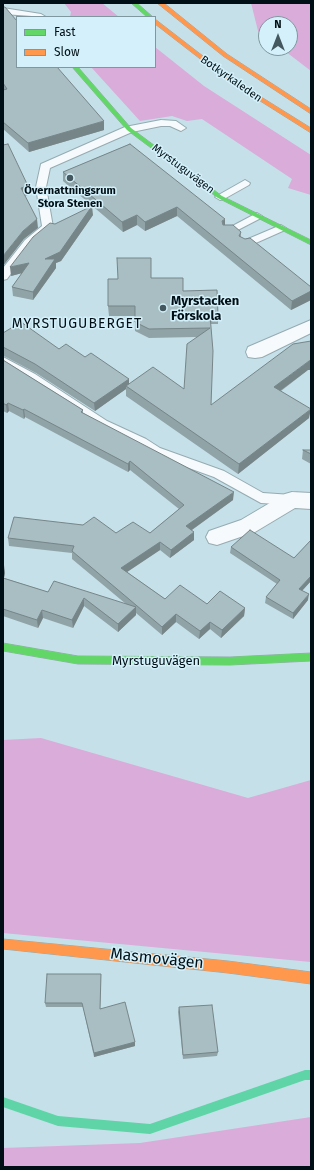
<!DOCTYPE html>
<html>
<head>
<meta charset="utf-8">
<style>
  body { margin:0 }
  #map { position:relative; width:314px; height:1170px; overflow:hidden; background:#c5e0e9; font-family:"Fira Sans",sans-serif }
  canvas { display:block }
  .frame { position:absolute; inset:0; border:4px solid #000f15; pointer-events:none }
  .legend { position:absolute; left:16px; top:16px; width:140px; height:52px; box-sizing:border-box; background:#d4f1fb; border:1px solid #7f979f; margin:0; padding:5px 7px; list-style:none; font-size:12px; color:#000f15 }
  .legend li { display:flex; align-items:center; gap:8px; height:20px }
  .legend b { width:20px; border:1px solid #7f979f }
  .north { position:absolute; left:258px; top:16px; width:40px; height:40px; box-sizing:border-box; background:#d4f1fb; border:1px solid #7f979f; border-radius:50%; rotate:0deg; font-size:11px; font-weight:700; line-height:16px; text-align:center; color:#000f15 }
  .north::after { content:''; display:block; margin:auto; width:14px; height:18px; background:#45585f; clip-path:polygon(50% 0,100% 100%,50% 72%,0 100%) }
</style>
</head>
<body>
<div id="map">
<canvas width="314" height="1170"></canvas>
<div class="frame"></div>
<ul class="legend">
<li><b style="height:5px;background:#63d668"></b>Fast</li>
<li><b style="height:5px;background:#ff974d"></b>Slow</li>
</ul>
<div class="north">N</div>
</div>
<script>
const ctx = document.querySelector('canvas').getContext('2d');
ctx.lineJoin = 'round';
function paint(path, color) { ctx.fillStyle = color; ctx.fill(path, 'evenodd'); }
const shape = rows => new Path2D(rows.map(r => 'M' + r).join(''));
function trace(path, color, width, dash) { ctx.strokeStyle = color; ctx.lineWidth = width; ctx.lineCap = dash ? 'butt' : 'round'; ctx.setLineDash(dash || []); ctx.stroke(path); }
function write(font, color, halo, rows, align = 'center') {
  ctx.font = font + ' "Fira Sans",sans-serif'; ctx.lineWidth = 3; ctx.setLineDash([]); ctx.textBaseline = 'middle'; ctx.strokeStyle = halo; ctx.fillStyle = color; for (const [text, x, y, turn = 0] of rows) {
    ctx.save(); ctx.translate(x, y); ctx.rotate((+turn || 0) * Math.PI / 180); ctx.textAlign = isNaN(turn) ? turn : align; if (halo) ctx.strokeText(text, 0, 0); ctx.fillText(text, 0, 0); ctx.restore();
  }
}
const green = shape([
  [64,3,102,3,119,17,70,17,71,12],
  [251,3,311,3,311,71,281,48,290,48,290,24,266,24,266,37,258,31],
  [155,47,204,86,311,155,311,195,288,188,292,179,202,119,187,121,172,116,140,121,91,67,155,67],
  [41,738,248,798,311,780,311,962,3,933,3,740],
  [311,1117,311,1167,3,1167,3,1148,140,1143]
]);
const stream = shape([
  [305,1070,311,1070,311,1080,305,1080,150,1134,58,1126,3,1107,3,1097,58,1116,150,1124,305,1070]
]);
const lane = shape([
  [3,8,41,14,46,17,3,14,3,8],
  [161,120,176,121,186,128,181,131,170,126,161,126,132,132,50,168,46,187,53,227,33,244,7,279,3,280,3,268,25,240,42,226,36,187,41,164,125,127,161,120],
  [245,180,250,183,249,185,224,199,220,200,215,197,245,180],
  [257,213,262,216,261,218,232,233,224,233,223,231,257,213],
  [281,225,286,228,285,230,249,246,245,247,239,244,241,242,281,225],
  [3,357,35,374,107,421,146,439,160,448,224,471,263,493,292,495,297,496,299,500,297,504,292,505,261,503,214,477,150,454,136,445,99,427,3,366,3,357]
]);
const street = shape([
  [311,320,311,333,262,357,255,358,248,357,246,352,248,347,311,320],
  [292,492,311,493,311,509,295,508,255,532,217,545,209,543,206,537,209,531,241,520,285,494,292,492]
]);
const fast = shape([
  [131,3,137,3,153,17,147,17,131,3],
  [72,67,78,67,131,128,222,196,311,240,311,245,218,198,127,130,72,67],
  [3,643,78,656,230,657,311,653,311,661,230,665,78,664,3,651,3,643]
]);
const slow = shape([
  [157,3,164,3,227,54,311,109,311,114,223,56,157,3],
  [155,19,234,80,311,128,311,133,230,82,155,24,155,19],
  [3,939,228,961,311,972,311,984,228,973,3,949,3,939]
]);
const wall = shape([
  [3,7,104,130,29,152,3,129],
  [130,144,225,225,241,232,241,237,311,287,311,300,291,310,177,216,145,231,137,225,123,232,63,181,63,172],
  [93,215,61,261,56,263,56,268,33,300,13,296,12,287,22,273,11,276,55,224],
  [151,278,183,291,218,315,218,324,210,324,211,405,308,370,281,391,309,418,238,474,126,396,126,389,95,411,36,373,4,356,3,356,3,333,59,349,85,357,129,379,129,384,184,389,196,337,149,338,135,331,135,316,109,316,108,306,118,279],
  [3,360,83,410,83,413,233,500,192,530,194,540,170,558,160,550,127,572,165,599,245,608,244,616,221,638,210,629,199,639,176,622,162,635,136,613,136,615,118,632,84,606,73,628,43,618,38,628,3,616,3,565,5,573,4,578,48,592,126,604,72,559,72,553,9,546,8,538,116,533,150,533,179,509,130,470,128,472,25,417,24,419,9,411,7,413,3,411],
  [303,450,311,450,311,464,302,459],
  [311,540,311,581,302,591,308,600,293,619,265,603,266,597,277,584,230,553,231,547,294,558],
  [101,974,101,978,100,1009,135,1042,135,1046,94,1057,83,1007,46,1007,45,1003],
  [179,1007,218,1052,217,1056,183,1059,178,1012]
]);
const shadedWall = shape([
  [104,121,104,130,29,152,28,143],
  [28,186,29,195,22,196,21,188],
  [92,206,93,215,61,261,56,263,56,268,33,300,33,292,45,259],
  [177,207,177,216,145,231,145,222],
  [137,215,137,225,123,232,122,222],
  [37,219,38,228,24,239,3,266,3,256,23,231],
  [225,219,225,228,222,221],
  [29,263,30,271,11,276,10,267],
  [311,291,311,300,291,310,292,301],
  [311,360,311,370,308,370,273,396,274,387,309,361],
  [129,379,129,387,126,386,126,389,95,411,94,403],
  [8,403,9,411,7,413,6,405],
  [24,409,25,417,24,419,23,410],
  [311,409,309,418,238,474,239,464],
  [130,461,130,470,128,472,128,464],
  [234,492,233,500,186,534,186,526],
  [194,532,194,540,170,558,171,550],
  [160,542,160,550,121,576,121,568],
  [4,565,5,573,3,582,3,568],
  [311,576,311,581,298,595,299,589],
  [309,594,308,600,293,619,293,613],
  [84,598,84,606,73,628,72,620],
  [136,607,136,615,118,632,118,624],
  [245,608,244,616,221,638,222,630],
  [42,610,43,618,38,628,37,620],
  [176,614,176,622,162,635,162,627],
  [210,622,210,629,199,639,200,631],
  [135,1042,135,1046,94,1057,94,1053]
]);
const building = shape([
  [3,7,5,7,17,21,17,67,57,67,104,121,28,143,3,122,3,90,7,89,3,83,3,7],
  [8,144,28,186,21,188,37,219,23,231,3,256,3,145,8,144],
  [130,144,225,219,222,221,223,225,233,225,241,232,239,236,245,239,250,238,311,287,311,291,292,301,177,207,145,222,137,215,122,222,63,172,130,144],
  [92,206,60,252,45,259,55,259,33,292,12,287,29,263,10,267,33,237,50,223,55,224,92,206],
  [117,258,151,258,151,278,183,278,183,291,217,290,218,315,210,315,213,351,211,405,293,344,311,341,311,360,309,361,274,387,311,409,239,464,126,386,153,367,184,389,187,344,210,328,149,329,135,322,135,306,108,306,108,279,118,279,117,258],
  [21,322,59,349,66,344,85,357,91,353,129,379,94,403,35,364,3,347,3,333,21,322],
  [3,360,83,410,81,412,234,492,186,526,194,532,171,550,160,542,121,568,165,599,180,585,207,604,220,591,245,608,222,630,210,622,200,631,176,614,162,627,72,551,74,546,8,538,14,517,83,525,94,517,116,533,133,522,150,533,184,505,130,461,128,464,24,409,23,410,8,403,6,405,3,403,3,360],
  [303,450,311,450,311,454,303,450],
  [250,530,294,558,311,540,311,576,299,589,309,594,293,613,266,597,280,580,231,547,250,530],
  [3,578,48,592,54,581,136,607,118,624,84,598,72,620,42,610,37,620,3,609,3,578],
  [47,974,101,974,100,1009,125,1002,135,1042,94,1053,82,1003,45,1003,47,974],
  [212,1005,218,1052,183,1055,179,1007,212,1005]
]);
const markers = [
  [70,178,4,"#45585f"],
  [163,308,4,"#45585f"]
];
const farStreetnames = [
  ["Botkyrkaleden",231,79,35],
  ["Myrstuguvägen",183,169,37]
];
const farPoinames = [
  ["Övernattningsrum",70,191],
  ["Stora Stenen",70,204]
];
const poiNames = [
  ["Myrstacken",171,301],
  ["Förskola",171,316]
];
const streetNames = [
  ["Myrstuguvägen",156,661]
];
const neighbourhoodNames = [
  ["MYRSTUGUBERGET",77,324]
];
const nearStreetnames = [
  ["Masmovägen",157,959,6]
];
paint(green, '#daacd9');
paint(stream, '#5ed4a7');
trace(lane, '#95abb1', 2);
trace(street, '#95abb1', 2);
trace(fast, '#95abb1', 1);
trace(slow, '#95abb1', 1);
paint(lane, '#f6fafc');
paint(street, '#f6fafc');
paint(fast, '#63d668');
paint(slow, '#ff974d');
paint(wall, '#90a3a7');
paint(shadedWall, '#768588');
paint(building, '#a8bec2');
trace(building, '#768588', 1);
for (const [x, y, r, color] of markers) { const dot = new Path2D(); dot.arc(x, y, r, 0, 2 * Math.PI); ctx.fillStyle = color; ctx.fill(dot); trace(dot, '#d4f1fb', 1.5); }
write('11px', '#000f15', '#d4f1fb', farStreetnames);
write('bold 11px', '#000f15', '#d4f1fb', farPoinames);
write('bold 13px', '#000f15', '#d4f1fb', poiNames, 'left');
write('13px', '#000f15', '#d4f1fb', streetNames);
ctx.letterSpacing = '1px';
write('14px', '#000f15', '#d4f1fb', neighbourhoodNames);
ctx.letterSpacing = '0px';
write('16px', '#000f15', '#d4f1fb', nearStreetnames);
</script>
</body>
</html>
